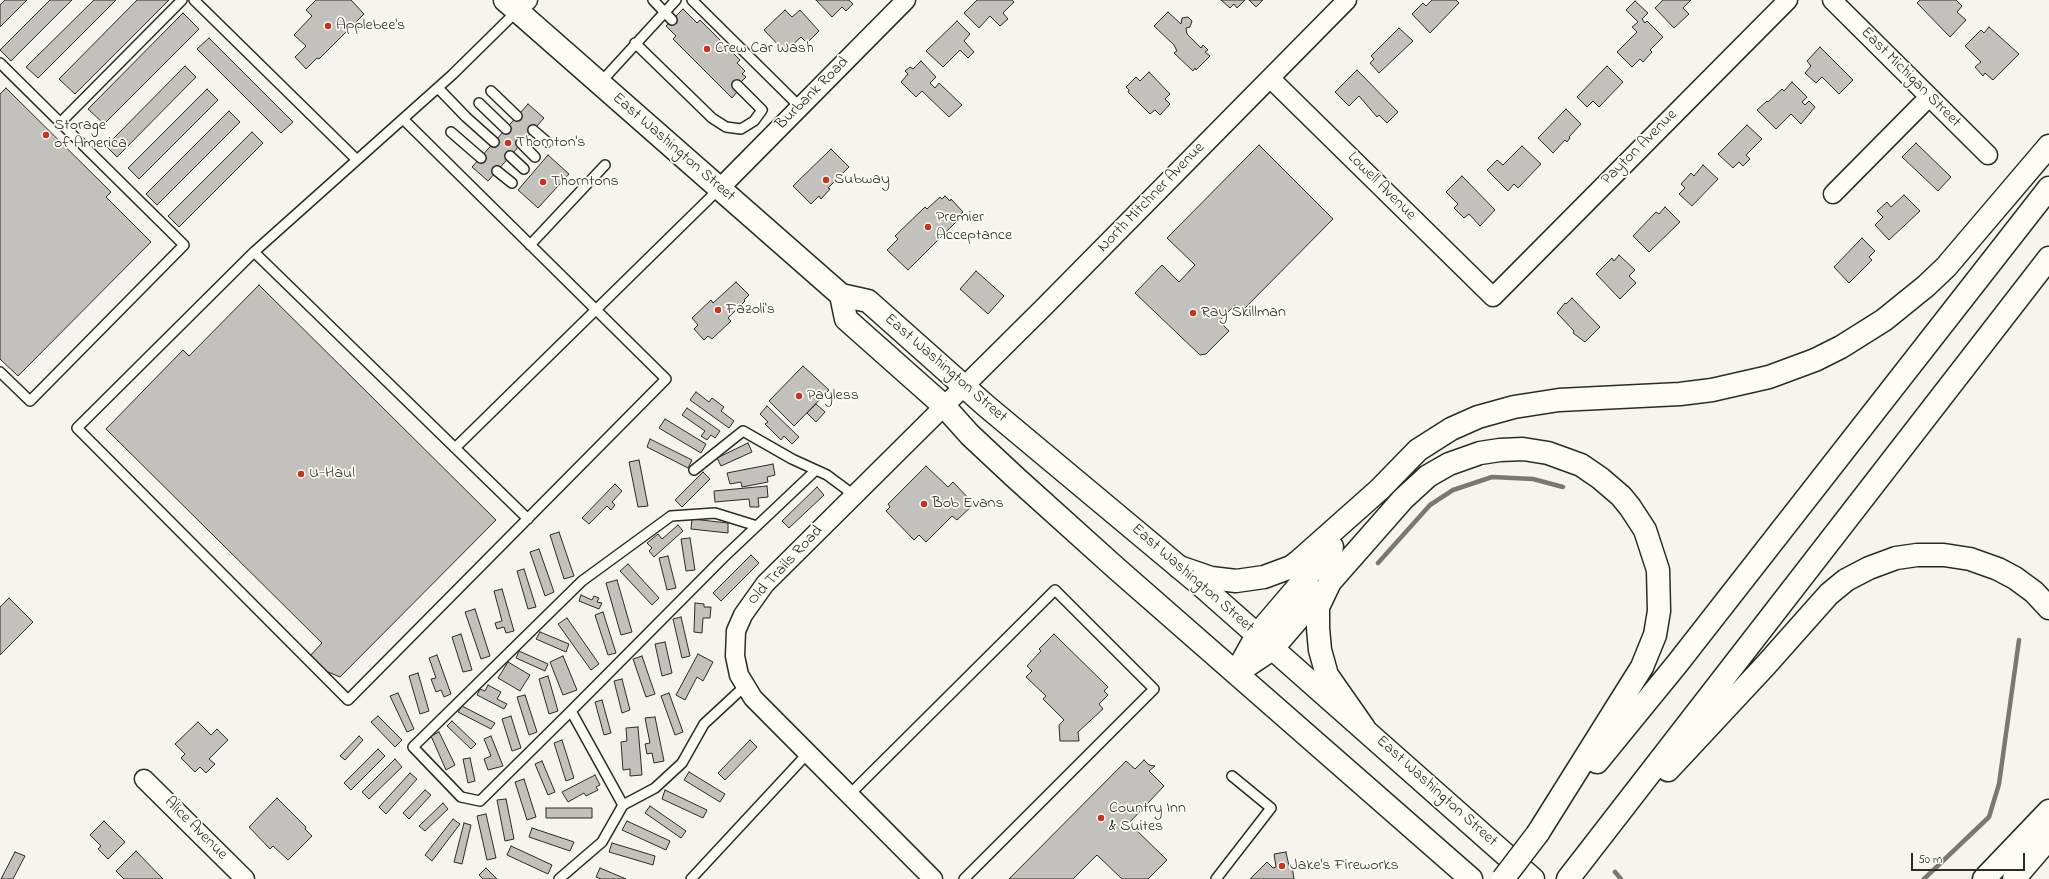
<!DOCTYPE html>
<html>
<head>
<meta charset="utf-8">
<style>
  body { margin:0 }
  #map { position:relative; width:2049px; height:879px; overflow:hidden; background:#f5f4ef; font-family:"Indie Flower",sans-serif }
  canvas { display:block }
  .scale { position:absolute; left:1911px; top:853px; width:114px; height:18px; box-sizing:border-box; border:2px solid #2b2b2b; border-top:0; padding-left:5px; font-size:12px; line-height:14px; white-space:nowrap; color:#2b2b2b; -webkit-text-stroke:3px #fdfcf7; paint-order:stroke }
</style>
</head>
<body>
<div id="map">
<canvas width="2049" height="879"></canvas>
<div class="scale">50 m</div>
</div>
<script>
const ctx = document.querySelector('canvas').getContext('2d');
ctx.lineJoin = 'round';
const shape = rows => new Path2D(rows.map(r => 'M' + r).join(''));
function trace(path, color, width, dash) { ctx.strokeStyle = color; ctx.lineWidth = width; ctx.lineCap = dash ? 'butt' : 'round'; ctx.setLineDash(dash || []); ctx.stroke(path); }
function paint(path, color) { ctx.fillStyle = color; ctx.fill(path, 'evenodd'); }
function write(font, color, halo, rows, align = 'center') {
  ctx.font = font + ' "Indie Flower",sans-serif'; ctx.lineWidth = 3.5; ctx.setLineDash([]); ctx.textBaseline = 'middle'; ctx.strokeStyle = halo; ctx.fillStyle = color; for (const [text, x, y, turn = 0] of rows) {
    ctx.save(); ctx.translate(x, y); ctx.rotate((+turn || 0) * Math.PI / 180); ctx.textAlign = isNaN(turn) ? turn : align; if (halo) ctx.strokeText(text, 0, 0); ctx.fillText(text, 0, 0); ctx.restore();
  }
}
const stream = shape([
  [1378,563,1430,505,1453,490,1492,477,1533,479,1563,487],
  [1615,872,1621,879],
  [1924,879,1989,817,1999,784,2019,640]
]);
const building = shape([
  [5,0,27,0,0,27,0,5,5,0],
  [50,0,72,0,11,61,0,50,50,0],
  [94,0,116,0,38,78,26,67,94,0],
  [137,0,169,0,75,94,59,79,137,0],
  [316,0,351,0,364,14,319,59,317,58,306,69,295,57,306,46,294,35,312,16,306,10,316,0],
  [816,0,849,0,853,4,846,11,842,7,832,17,816,0],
  [977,0,1012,0,1014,2,1003,13,1008,19,1000,26,990,16,979,28,964,13,977,0],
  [1221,0,1245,0,1237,8,1234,4,1230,8,1221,0],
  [1249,0,1263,0,1256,7,1249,0],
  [1432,0,1456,0,1459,3,1430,33,1412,14,1423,3,1426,6,1432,0],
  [1663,0,1691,0,1683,8,1689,14,1674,28,1655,8,1663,0],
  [1920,0,1956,0,1962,6,1957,12,1966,20,1950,37,1917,3,1920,0],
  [1635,1,1648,13,1642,19,1645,23,1647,21,1663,37,1650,50,1652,52,1643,62,1640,59,1632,67,1617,52,1637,32,1632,27,1638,22,1626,10,1635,1],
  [683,9,697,23,700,20,740,60,737,63,745,71,742,74,746,77,734,89,737,92,732,98,673,39,676,36,666,26,683,9],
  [785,10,792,17,800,10,819,31,807,43,801,37,785,52,764,30,785,10],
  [1168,12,1181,24,1182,18,1188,17,1192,21,1190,27,1186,28,1187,34,1201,48,1203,45,1208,50,1205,52,1210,56,1196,70,1195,68,1193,71,1174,53,1177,51,1174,45,1154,26,1168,12],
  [183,13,199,29,104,124,88,109,183,13],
  [957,21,970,34,964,41,974,52,968,58,960,50,943,67,926,51,957,21],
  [1989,27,2019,54,1993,80,1985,73,1983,76,1975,67,1981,62,1965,46,1981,30,1984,33,1989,27],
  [1399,28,1413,41,1379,73,1370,63,1374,59,1371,56,1399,28],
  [209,38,293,122,281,133,197,49,209,38],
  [1820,47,1853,80,1839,94,1822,77,1816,83,1805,73,1811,66,1807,61,1820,47],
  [921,61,936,77,930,83,935,88,939,83,962,105,949,117,922,91,916,97,901,82,908,74,905,71,910,67,913,69,921,61],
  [185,66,196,77,117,157,106,146,185,66],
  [1607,66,1623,82,1599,107,1593,101,1587,107,1577,97,1607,66],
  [1357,70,1398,112,1387,123,1379,115,1377,117,1359,96,1349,106,1335,92,1357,70],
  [1149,72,1170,94,1165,99,1170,104,1160,115,1155,110,1150,114,1128,92,1129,90,1126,87,1136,77,1140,81,1149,72],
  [1792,82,1807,97,1802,102,1805,105,1809,101,1815,107,1801,124,1791,114,1776,129,1757,110,1767,101,1768,102,1782,89,1784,91,1792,82],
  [6,88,111,192,106,197,151,242,18,376,0,359,0,94,6,88],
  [207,89,218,100,139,179,128,168,207,89],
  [528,104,544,118,488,181,472,167,528,104],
  [1566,109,1581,124,1569,137,1570,138,1567,142,1565,140,1553,153,1538,138,1566,109],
  [229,111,240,122,157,205,146,194,229,111],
  [1747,125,1762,139,1746,155,1750,159,1743,166,1739,162,1733,168,1718,154,1747,125],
  [252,132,263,143,179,227,168,216,252,132],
  [1916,143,1951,177,1938,191,1902,157,1916,143],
  [1259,145,1333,219,1242,311,1235,305,1219,321,1229,331,1206,354,1200,355,1135,293,1162,265,1179,282,1195,265,1167,238,1259,145],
  [1522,146,1541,164,1518,188,1514,184,1508,191,1487,170,1497,160,1503,165,1522,146],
  [831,149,849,167,828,188,830,189,821,199,819,196,811,204,793,186,831,149],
  [548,155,569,174,538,208,518,190,548,155],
  [1703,165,1718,179,1692,206,1679,194,1685,188,1681,184,1691,173,1694,176,1703,165],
  [1462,176,1495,210,1480,226,1469,214,1464,218,1454,208,1458,204,1446,192,1462,176],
  [1904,195,1920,211,1889,240,1875,225,1883,217,1877,211,1887,202,1891,207,1904,195],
  [945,196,950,201,951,199,963,212,958,216,960,218,908,270,887,250,898,239,895,236,925,207,927,209,940,197,942,199,945,196],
  [1665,207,1680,222,1649,252,1633,236,1656,212,1659,214,1665,207],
  [1862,238,1875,251,1869,257,1872,260,1849,283,1834,267,1862,238],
  [1619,255,1635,270,1629,276,1636,283,1620,299,1596,274,1612,258,1614,261,1619,255],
  [976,271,1004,296,988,314,960,289,976,271],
  [736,282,749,295,744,300,745,301,728,318,731,321,712,339,708,336,704,340,694,329,698,325,692,318,711,300,713,303,736,282],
  [259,285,496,520,340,677,323,670,309,657,322,643,106,429,183,350,189,356,259,285],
  [1572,298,1600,327,1585,342,1573,333,1574,331,1557,313,1565,303,1566,304,1572,298],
  [803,366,829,390,794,426,769,401,803,366],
  [696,392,709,402,712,398,724,407,721,411,734,421,729,428,690,400,696,392],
  [816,404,825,412,816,422,807,413,816,404],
  [767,406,799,437,792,444,784,436,781,440,765,424,768,422,760,414,767,406],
  [687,408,720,431,715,438,711,435,707,440,701,436,705,431,682,415,687,408],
  [665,419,706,444,701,453,659,428,665,419],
  [650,439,692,460,688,468,647,447,650,439],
  [748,443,752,452,721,466,717,458,748,443],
  [639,460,648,506,638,507,629,462,639,460],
  [773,464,775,475,767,477,768,482,742,487,741,482,730,484,727,473,773,464],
  [926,466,948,487,953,482,974,504,957,520,952,516,926,542,919,535,914,540,886,511,890,507,888,504,926,466],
  [703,472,710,479,682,507,675,500,703,472],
  [615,484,622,491,612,502,615,505,611,510,607,506,589,524,582,518,615,484],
  [767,486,768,497,758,498,759,507,750,507,749,499,715,502,714,491,767,486],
  [817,487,824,495,789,528,782,521,817,487],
  [692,519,728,523,728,533,691,529,692,519],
  [678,525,683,531,654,557,649,551,652,548,647,543,658,534,662,539,678,525],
  [559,532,574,576,564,579,550,535,559,532],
  [690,538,695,570,686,571,681,539,690,538],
  [539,549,554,592,545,596,530,552,539,549],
  [751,555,759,563,721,601,713,593,751,555],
  [668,556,676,588,667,590,659,558,668,556],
  [628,564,659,598,652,605,620,571,628,564],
  [524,569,536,607,528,609,517,571,524,569],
  [617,580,632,632,621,635,606,583,617,580],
  [502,589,514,631,506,633,504,627,497,629,495,623,502,621,494,591,502,589],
  [581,595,592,600,594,596,599,598,597,602,602,603,599,609,579,601,581,595],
  [9,598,33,622,0,655,0,607,9,598],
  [695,603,704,604,704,607,711,607,710,618,703,618,702,633,694,632,695,603],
  [475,609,490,656,481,659,465,612,475,609],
  [603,612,616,653,608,655,595,615,603,612],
  [681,617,690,656,682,658,673,619,681,617],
  [567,618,599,664,591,670,558,624,567,618],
  [540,632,569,644,566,652,536,639,540,632],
  [461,634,472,670,463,672,452,637,461,634],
  [1054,634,1108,687,1104,691,1108,695,1099,704,1103,709,1078,732,1079,741,1060,741,1059,725,1064,720,1043,699,1046,696,1026,677,1032,671,1027,666,1041,651,1039,649,1054,634],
  [665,642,672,673,662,676,655,644,665,642],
  [519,651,548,664,545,671,516,658,519,651],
  [698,654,713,662,703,681,697,677,685,700,676,695,698,654],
  [437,655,451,694,444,697,441,690,436,692,431,679,436,678,429,658,437,655],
  [563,656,577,690,563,695,550,662,563,656],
  [642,656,655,694,646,697,633,659,642,656],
  [508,662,530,675,520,691,498,678,508,662],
  [418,673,429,711,420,714,409,676,418,673],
  [548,676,558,711,549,714,539,679,548,676],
  [622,679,630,710,622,713,614,681,622,679],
  [488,685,501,692,497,699,507,704,504,709,477,695,480,689,485,691,488,685],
  [398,693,414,729,407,732,390,696,398,693],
  [669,693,683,732,675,735,661,696,669,693],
  [525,695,537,732,529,735,517,697,525,695],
  [602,700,611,733,604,735,595,702,602,700],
  [462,706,495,723,491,729,458,712,462,706],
  [378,716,402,740,395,747,371,722,378,716],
  [511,716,521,748,512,751,502,719,511,716],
  [655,717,664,761,654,763,652,753,647,754,645,744,650,743,645,718,655,717],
  [452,721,476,744,471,749,447,726,452,721],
  [198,722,211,735,217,729,228,740,209,759,215,764,206,773,200,767,195,772,181,758,185,754,175,744,198,722],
  [638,727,642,775,630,776,630,769,623,770,621,742,627,741,626,728,638,727],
  [439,732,455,765,446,770,431,736,439,732],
  [359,736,363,740,345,760,340,756,359,736],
  [491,736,503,766,488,770,484,759,491,756,484,739,491,736],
  [562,740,574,778,566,781,554,743,562,740],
  [750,740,757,747,725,780,718,773,750,740],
  [378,749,385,756,351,790,344,783,378,749],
  [470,758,475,781,468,783,463,759,470,758],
  [395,759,402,767,369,799,362,792,395,759],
  [1144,760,1149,765,1155,766,1149,771,1164,786,1129,823,1167,860,1148,879,1122,879,1097,855,1073,879,1009,879,1126,761,1135,769,1144,760],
  [542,761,555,792,548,795,535,764,542,761],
  [689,772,725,794,720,802,684,780,689,772],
  [410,773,417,779,386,814,379,807,410,773],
  [595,775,600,785,596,787,598,790,586,796,584,793,568,802,562,792,595,775],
  [524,779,536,817,527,820,515,782,524,779],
  [425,790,431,795,409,819,403,813,425,790],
  [665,790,707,810,703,818,662,799,665,790],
  [277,798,306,827,305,829,312,836,288,860,273,846,270,849,249,827,277,798],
  [506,799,514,839,505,841,497,800,506,799],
  [443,803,448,809,425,831,419,826,443,803],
  [650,806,686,831,681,838,645,813,650,806],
  [546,808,592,808,592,818,546,818,546,808],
  [486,814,496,858,487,860,477,816,486,814],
  [453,819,460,824,432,861,425,855,453,819],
  [104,821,125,842,108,859,98,849,101,846,90,835,104,821],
  [627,821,670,841,666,850,622,830,627,821],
  [464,823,471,825,462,864,454,862,464,823],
  [532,828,574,842,570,851,529,837,532,828],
  [612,843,655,856,653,865,609,852,612,843],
  [511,846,552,865,548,874,507,855,511,846],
  [136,851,163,879,124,879,116,871,136,851],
  [15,852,25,856,13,879,1,879,15,852],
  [1286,852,1289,866,1292,866,1294,879,1250,879,1267,862,1273,868,1276,867,1274,854,1286,852],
  [486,868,497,879,483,879,479,875,486,868],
  [600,868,626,879,601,879,596,877,600,868]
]);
const lane = shape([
  [194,0,356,159],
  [653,0,672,20],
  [692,0,800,107],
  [635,43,712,118,726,127,741,129,754,121,762,110,737,85],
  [0,63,184,245,30,401,0,372],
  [600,83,676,0],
  [438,88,466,117,494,142],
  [491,91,517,116],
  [479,103,506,129],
  [403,119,666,379,348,700,77,428,254,252,452,75,517,11],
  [60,123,182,0],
  [533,130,547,142],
  [451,132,481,158],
  [521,143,535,157],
  [510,156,524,169],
  [497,171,512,183],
  [530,245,605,165],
  [254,252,528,519],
  [455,448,720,188],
  [694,470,743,431,792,459,827,475,854,495],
  [571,711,480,801,461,797,413,747,582,581,671,516,715,513,757,526],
  [849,795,1055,590,1154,689,964,879],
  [623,805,655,788,682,763,704,724,746,685],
  [559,879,602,842,623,805,571,711,723,558,816,470],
  [691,879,808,753],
  [1216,879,1271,808,1232,776]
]);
const street = shape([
  [1832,0,1988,155],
  [517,10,528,0],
  [1270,78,1493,297,1788,0],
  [720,188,906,0],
  [1833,194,1929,97],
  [144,779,245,879],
  [933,879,753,698,739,675,735,656,736,631,743,615,765,584,1044,307,1347,0]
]);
const primary = shape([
  [505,0,841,295,868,301,985,405,1203,587,1533,879],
  [841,295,846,319,944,406,970,435,1016,478,1117,569,1471,879]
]);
const highway = shape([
  [1179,567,1211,578,1236,581,1264,577,1291,567,1299,561,1380,489,1418,450,1451,429,1478,417,1514,407,1559,400,1680,394,1712,390,1769,377,1815,360,1841,347,1884,320,1926,286,1946,267,2049,146],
  [1239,671,1272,649,1321,592],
  [1236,673,1257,635,1332,547],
  [1364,728,1327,675,1320,650,1318,628,1318,607,1330,582,1403,499,1428,476,1449,464,1480,453,1500,450,1523,449,1548,453,1581,465,1600,478,1621,496,1630,507,1645,530,1658,570,1659,611,1655,635,1642,667,1538,833],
  [1597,762,1677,664,2049,188],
  [1668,770,1765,666,1829,594,1846,580,1869,568,1896,558,1917,555,1944,555,1970,559,1998,569,2015,578,2034,592,2049,608],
  [1568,879,2049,258],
  [1984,879,2049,811],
  [2014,879,2049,838]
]);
const highwayBridge = shape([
  [1503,879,1538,833]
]);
const markers = [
  [328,26,4,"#c8321e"],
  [707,49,4,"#c8321e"],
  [46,135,4,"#c8321e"],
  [508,143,4,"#c8321e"],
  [826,180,4,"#c8321e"],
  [543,182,4,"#c8321e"],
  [928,227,4,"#c8321e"],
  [718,310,4,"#c8321e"],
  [1193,313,4,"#c8321e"],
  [799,396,4,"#c8321e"],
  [301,474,4,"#c8321e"],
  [924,504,4,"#c8321e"],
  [1101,818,4,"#c8321e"],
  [1282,866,4,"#c8321e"]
];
const poiNames = [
  ["Applebee's",336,26],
  ["Crew Car Wash",715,49],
  ["Storage",54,126],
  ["of America",54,144],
  ["Thornton's",516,143],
  ["Subway",834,180],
  ["Thorntons",551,182],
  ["Premier",936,218],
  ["Acceptance",936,236],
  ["Fazoli's",726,310],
  ["Ray Skillman",1201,313],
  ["Payless",807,396],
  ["U-Haul",309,474],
  ["Bob Evans",932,504],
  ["Country Inn",1109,809],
  ["& Suites",1109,827],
  ["Jake's Fireworks",1290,866]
];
const streetNames = [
  ["East Michigan Street",1910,78,45],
  ["Burbank Road",813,94,-45],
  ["East Washington Street",673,148,41],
  ["Payton Avenue",1640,148,-45],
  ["Lowell Avenue",1381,187,45],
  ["North Mitchner Avenue",1152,198,-46],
  ["East Washington Street",945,369,41],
  ["Old Trails Road",786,566,-47],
  ["East Washington Street",1192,579,41],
  ["East Washington Street",1436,792,42],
  ["Alice Avenue",195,829,45]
];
trace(stream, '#797877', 4.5);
paint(building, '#c2c1be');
trace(building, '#2b2b2b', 1);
trace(lane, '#2b2b2b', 12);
trace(street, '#2b2b2b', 21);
trace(primary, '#2b2b2b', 25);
trace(highway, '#2b2b2b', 25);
trace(lane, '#fdfcf7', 9);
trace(street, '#fdfcf7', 18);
trace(primary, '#fdfcf7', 22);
trace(highway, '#fdfcf7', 22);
trace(highwayBridge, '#2b2b2b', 25, []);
trace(highwayBridge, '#fdfcf7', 22);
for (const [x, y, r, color] of markers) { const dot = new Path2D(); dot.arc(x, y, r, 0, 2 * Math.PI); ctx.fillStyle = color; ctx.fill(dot); trace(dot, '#fdfcf7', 1.5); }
write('16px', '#2b2b2b', '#fdfcf7', poiNames, 'left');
write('16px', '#2b2b2b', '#fdfcf7', streetNames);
</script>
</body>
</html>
